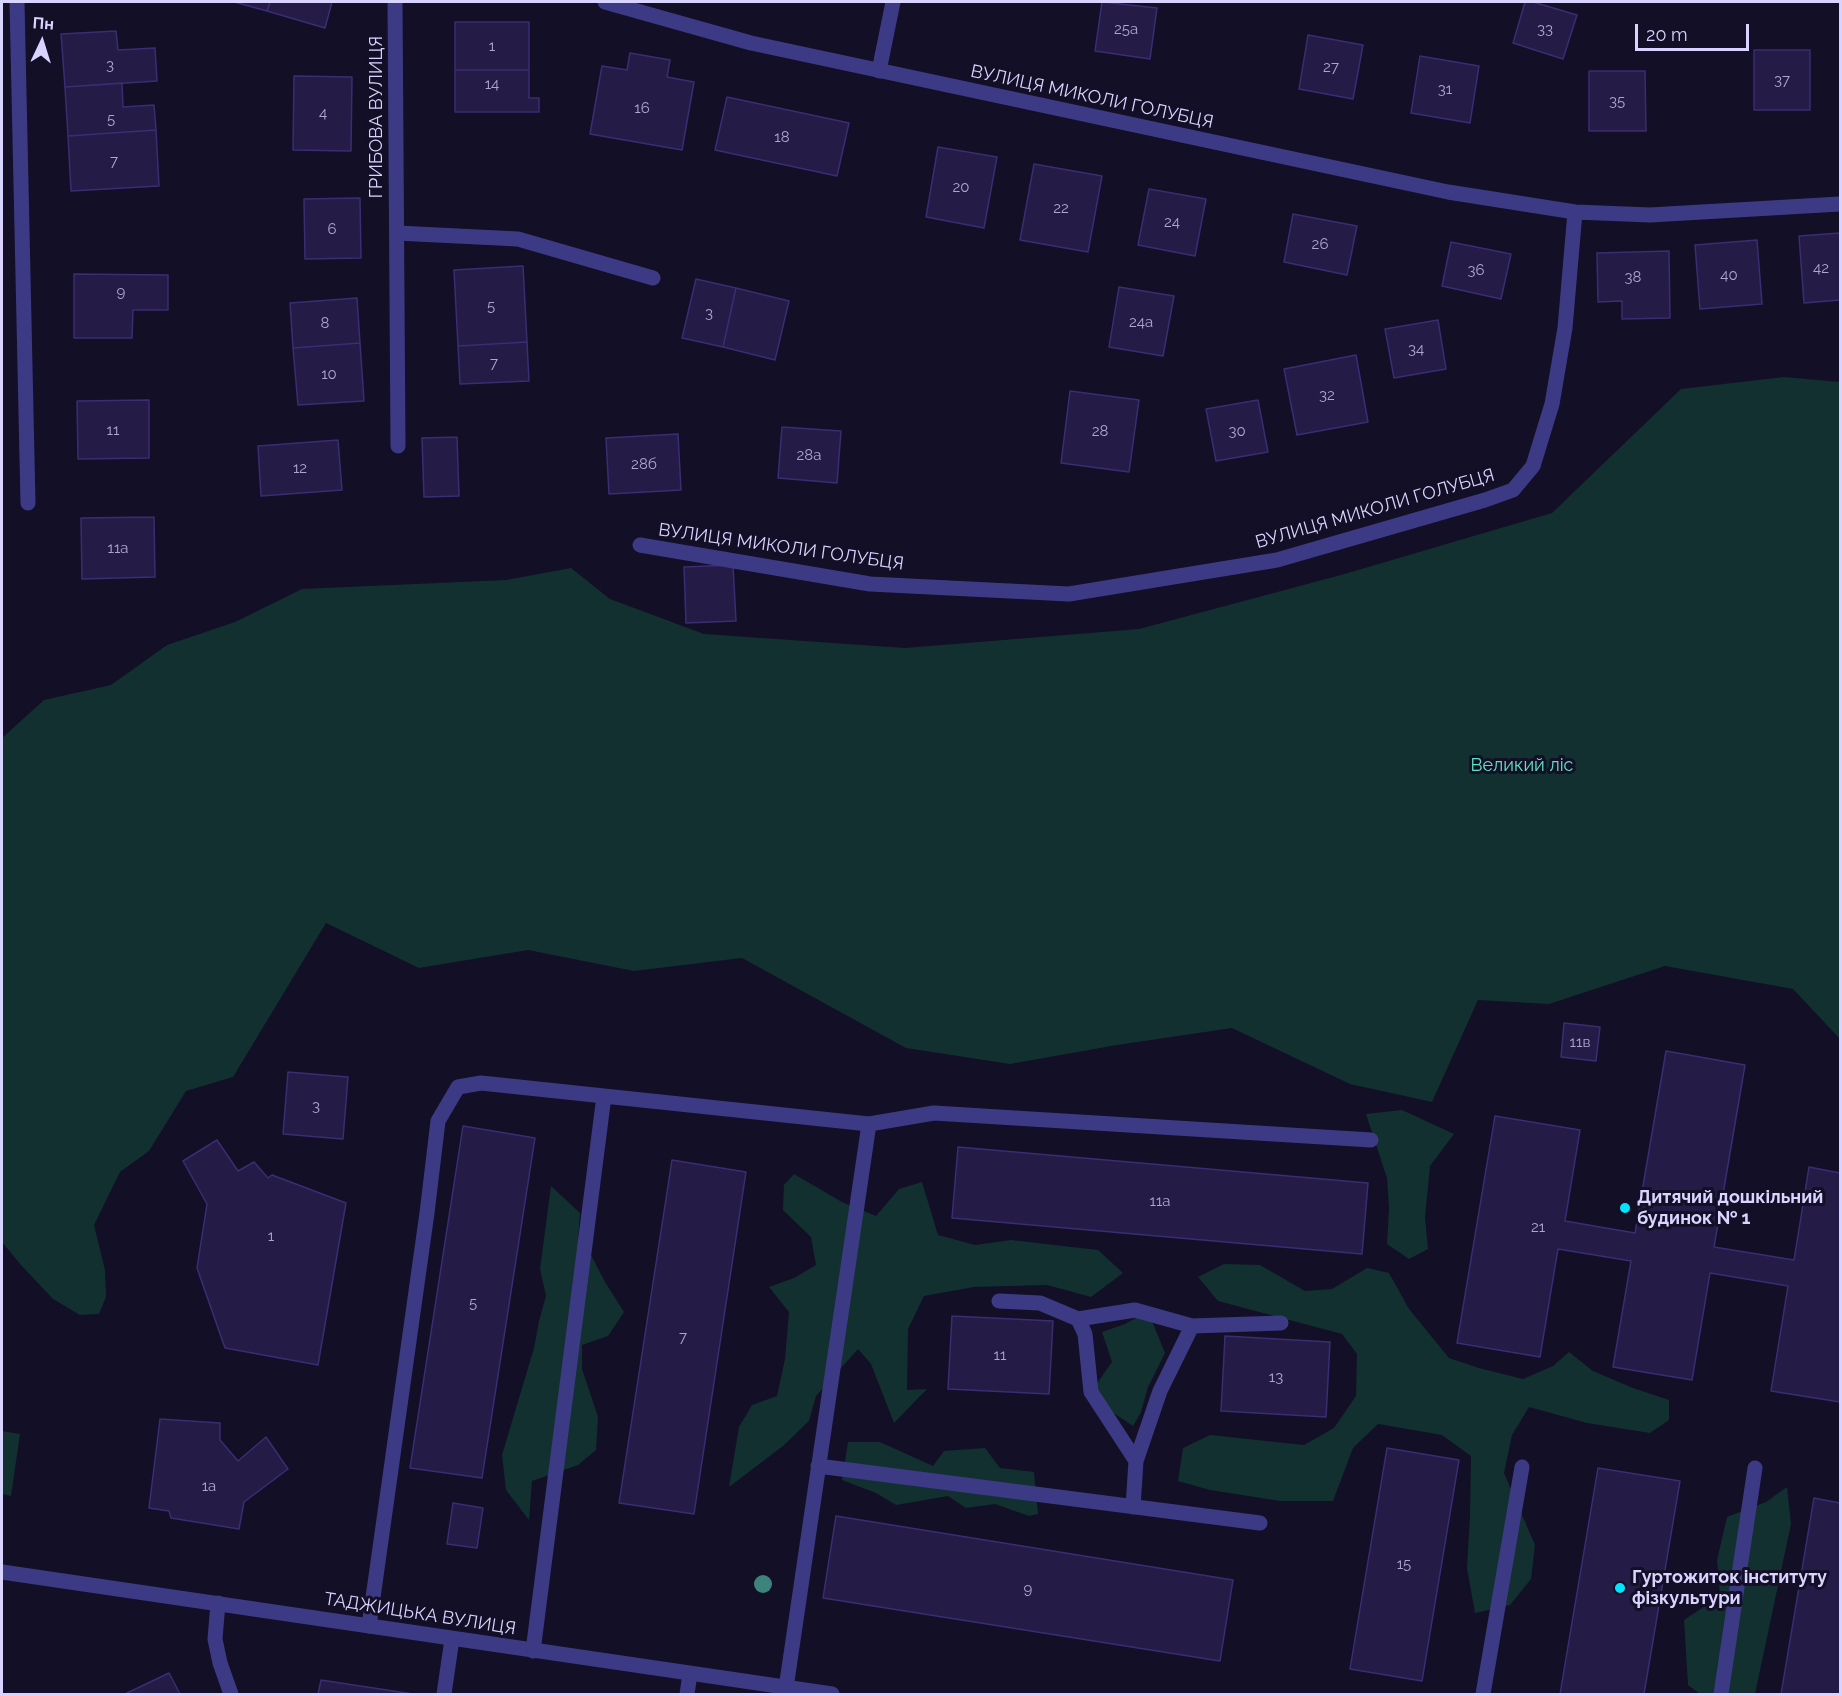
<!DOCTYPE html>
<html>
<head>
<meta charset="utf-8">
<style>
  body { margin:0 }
  #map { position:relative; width:1842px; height:1696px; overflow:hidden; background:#130f26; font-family:Raleway,sans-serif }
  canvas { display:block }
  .frame { position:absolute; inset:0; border:3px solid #d9d4ff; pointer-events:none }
  .north { position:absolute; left:12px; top:12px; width:60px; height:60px; -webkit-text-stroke:4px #130f26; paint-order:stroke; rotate:4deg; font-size:16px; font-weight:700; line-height:24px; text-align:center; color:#d9d4ff }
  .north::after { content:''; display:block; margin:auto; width:21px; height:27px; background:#d9d4ff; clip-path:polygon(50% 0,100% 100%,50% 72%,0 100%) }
  .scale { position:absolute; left:1635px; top:24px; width:114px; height:27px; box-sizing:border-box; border:3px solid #d9d4ff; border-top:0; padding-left:8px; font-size:18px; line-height:21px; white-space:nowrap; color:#d9d4ff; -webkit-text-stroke:4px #130f26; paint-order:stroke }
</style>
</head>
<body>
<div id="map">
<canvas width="1842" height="1696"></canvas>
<div class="frame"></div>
<div class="north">Пн</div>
<div class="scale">20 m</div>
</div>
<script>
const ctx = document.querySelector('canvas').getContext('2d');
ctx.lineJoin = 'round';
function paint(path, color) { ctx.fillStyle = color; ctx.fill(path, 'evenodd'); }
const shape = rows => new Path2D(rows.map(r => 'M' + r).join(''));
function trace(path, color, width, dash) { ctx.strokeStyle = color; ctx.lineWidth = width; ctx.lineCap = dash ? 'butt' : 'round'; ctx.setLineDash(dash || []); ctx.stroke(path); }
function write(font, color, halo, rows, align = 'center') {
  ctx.font = font + ' Raleway,sans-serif'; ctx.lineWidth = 6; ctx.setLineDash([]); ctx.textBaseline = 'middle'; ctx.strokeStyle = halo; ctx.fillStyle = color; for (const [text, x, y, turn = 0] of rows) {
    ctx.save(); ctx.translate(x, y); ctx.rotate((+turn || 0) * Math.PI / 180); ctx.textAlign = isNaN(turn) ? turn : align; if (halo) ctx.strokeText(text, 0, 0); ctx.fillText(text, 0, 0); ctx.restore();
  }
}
const green = shape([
  [1784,377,1840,382,1840,1039,1793,989,1665,966,1549,1004,1478,1000,1432,1102,1350,1084,1232,1028,1117,1045,1010,1064,906,1048,742,958,634,971,528,950,419,968,326,923,233,1077,186,1091,149,1151,120,1172,94,1225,105,1270,106,1297,99,1314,80,1315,53,1299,21,1265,2,1242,2,738,44,700,111,685,167,645,235,622,302,589,506,580,571,568,610,599,704,634,905,648,1139,629,1341,575,1552,513,1681,389],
  [1402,1110,1454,1134,1430,1166,1425,1217,1428,1249,1409,1259,1387,1244,1389,1208,1387,1178,1366,1114],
  [794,1174,842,1202,876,1216,899,1189,922,1182,938,1235,975,1245,1011,1240,1098,1250,1123,1273,1091,1297,1047,1285,974,1287,924,1296,908,1329,907,1390,927,1389,894,1423,871,1364,858,1349,816,1396,809,1421,783,1446,729,1487,739,1427,752,1405,777,1396,785,1359,789,1312,769,1287,794,1278,816,1265,811,1237,783,1210,784,1185],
  [551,1186,580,1213,578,1240,591,1255,605,1282,624,1312,608,1336,582,1345,582,1369,598,1417,596,1450,578,1465,532,1481,529,1520,506,1490,502,1455,534,1348,539,1321,546,1296,540,1269],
  [1224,1264,1260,1265,1305,1291,1332,1289,1367,1268,1389,1273,1409,1309,1449,1358,1479,1368,1523,1379,1553,1366,1569,1352,1593,1371,1633,1388,1669,1400,1669,1420,1650,1433,1587,1423,1529,1407,1512,1435,1504,1473,1535,1545,1531,1579,1510,1605,1475,1613,1467,1568,1470,1516,1471,1456,1442,1435,1378,1424,1353,1448,1333,1501,1280,1501,1210,1490,1178,1481,1183,1448,1210,1435,1304,1445,1334,1428,1356,1396,1357,1354,1342,1334,1218,1301,1198,1277],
  [1148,1311,1165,1353,1148,1387,1141,1412,1133,1426,1097,1402,1091,1392,1112,1362,1102,1332,1125,1324],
  [2,1431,20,1434,11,1496,2,1494],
  [848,1442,880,1442,933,1466,944,1451,985,1448,1000,1468,1034,1472,1038,1514,1029,1516,995,1504,966,1508,948,1496,896,1505,876,1493,842,1480],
  [1787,1487,1791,1524,1755,1694,1700,1694,1688,1685,1684,1620,1720,1596,1717,1560,1727,1517,1766,1502]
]);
const building = shape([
  [234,2,270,2,267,11,234,2],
  [270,2,332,2,325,28,267,11,270,2],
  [1102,2,1157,8,1150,59,1095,51,1102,2],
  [1525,2,1533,2,1577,15,1563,59,1513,43,1525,2],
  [455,22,529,22,529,70,455,70,455,22],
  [116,31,118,50,155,48,157,81,65,87,61,34,116,31],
  [1308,35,1363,45,1353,99,1299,89,1308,35],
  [1754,50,1810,50,1810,110,1754,110,1754,50],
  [630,53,670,60,667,77,694,82,682,150,590,134,602,66,627,70,630,53],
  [1420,56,1479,66,1470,123,1411,113,1420,56],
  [455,70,529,70,529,98,539,98,539,112,455,112,455,70],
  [1589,71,1645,71,1646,131,1589,131,1589,71],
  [294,76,352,77,351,151,293,150,294,76],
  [122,83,123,107,154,105,156,130,68,136,65,87,122,83],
  [727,97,849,123,837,176,715,150,727,97],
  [156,130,159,186,71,191,68,136,156,130],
  [938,147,997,157,984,228,926,217,938,147],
  [1034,164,1102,176,1088,252,1020,240,1034,164],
  [1149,189,1206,199,1195,256,1138,245,1149,189],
  [360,198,361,258,305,259,304,199,360,198],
  [1293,214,1357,226,1347,275,1284,262,1293,214],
  [1840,233,1840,300,1804,303,1799,236,1840,233],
  [1757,240,1762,304,1700,309,1695,245,1757,240],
  [1451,242,1511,254,1501,299,1442,286,1451,242],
  [1669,251,1670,318,1622,319,1622,301,1598,302,1597,253,1669,251],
  [523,266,527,342,458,346,454,270,523,266],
  [74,274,168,275,168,310,133,310,132,338,74,338,74,274],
  [696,279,736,288,723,347,682,338,696,279],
  [1119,287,1174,296,1163,356,1109,347,1119,287],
  [736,288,789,301,775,360,723,347,736,288],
  [357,298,360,343,293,348,290,303,357,298],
  [1438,320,1446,369,1394,378,1385,329,1438,320],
  [527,342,529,381,460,384,458,346,527,342],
  [360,343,364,401,298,405,293,348,360,343],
  [1356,355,1368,422,1297,435,1284,369,1356,355],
  [1070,391,1139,400,1129,472,1061,463,1070,391],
  [149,400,149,458,78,459,77,401,149,400],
  [1258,400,1268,452,1216,461,1206,409,1258,400],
  [782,427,841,431,837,483,778,478,782,427],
  [678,434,681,490,609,494,606,438,678,434],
  [457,437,459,496,424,497,422,438,457,437],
  [338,440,342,490,261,496,258,446,338,440],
  [154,517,155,577,82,579,81,518,154,517],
  [733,565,736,621,686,623,684,567,733,565],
  [1564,1023,1600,1027,1596,1061,1561,1057,1564,1023],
  [1666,1051,1745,1065,1714,1247,1794,1260,1809,1167,1840,1173,1840,1402,1771,1391,1788,1286,1710,1273,1692,1380,1613,1367,1631,1261,1558,1249,1540,1357,1457,1343,1495,1116,1580,1130,1565,1221,1635,1233,1666,1051],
  [288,1072,348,1077,343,1139,283,1134,288,1072],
  [463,1126,535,1138,482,1478,410,1468,463,1126],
  [217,1140,238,1171,254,1162,268,1178,272,1175,346,1203,318,1365,225,1348,197,1268,207,1204,183,1161,217,1140],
  [958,1147,1368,1183,1362,1254,952,1218,958,1147],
  [672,1160,746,1172,694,1514,619,1503,672,1160],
  [952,1316,1053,1321,1049,1394,948,1389,952,1316],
  [1225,1336,1330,1342,1326,1417,1221,1411,1225,1336],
  [160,1419,220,1423,220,1440,238,1461,266,1437,288,1469,244,1502,239,1529,171,1518,169,1511,149,1508,160,1419],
  [1387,1448,1459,1460,1422,1681,1350,1669,1387,1448],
  [1598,1468,1680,1481,1644,1694,1560,1694,1598,1468],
  [1814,1498,1840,1503,1840,1694,1781,1694,1814,1498],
  [453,1503,483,1508,477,1548,447,1544,453,1503],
  [836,1516,1233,1580,1220,1661,823,1598,836,1516],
  [169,1673,180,1694,125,1694,169,1673],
  [321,1680,413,1694,318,1694,321,1680]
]);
const lane = shape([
  [879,71,893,2],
  [397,233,518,239,653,278],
  [999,1301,1040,1303,1078,1319,1085,1334,1091,1392,1136,1461],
  [1078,1319,1135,1310,1192,1326],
  [818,1466,1260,1523],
  [1133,1507,1136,1461,1160,1391,1192,1326,1281,1323],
  [218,1603,215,1639,220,1663,231,1694],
  [369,1626,427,1213,438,1121,458,1087,481,1083,869,1124],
  [533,1651,604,1096],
  [786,1688,869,1124,934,1113,1371,1140],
  [444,1694,452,1639],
  [687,1694,690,1674],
  [1483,1694,1522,1467],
  [1721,1694,1755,1468]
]);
const street = shape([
  [17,2,28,503],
  [395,2,398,446],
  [605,2,751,43,1448,192,1575,212,1650,215,1840,204],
  [640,545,870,584,1069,594,1277,560,1485,500,1513,490,1533,466,1552,404,1565,328,1575,212],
  [2,1572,832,1694]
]);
const trees = [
  [763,1584]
];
const markers = [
  [1625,1208,6,"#00e5ff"],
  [1620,1588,6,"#00e5ff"]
];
const numberNames = [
  ["25а",1126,29],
  ["33",1545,29],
  ["1",492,46],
  ["3",110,65],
  ["27",1331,67],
  ["37",1782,80],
  ["14",492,84],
  ["31",1445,89],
  ["35",1617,101],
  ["16",642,108],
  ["4",323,113],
  ["5",111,119],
  ["18",782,137],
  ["7",114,161],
  ["20",961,187],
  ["22",1061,208],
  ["24",1172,222],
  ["6",332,229],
  ["26",1320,244],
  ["42",1821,268],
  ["36",1476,270],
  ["40",1729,275],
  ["38",1633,277],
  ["9",121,292],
  ["5",491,306],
  ["3",709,313],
  ["24а",1141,322],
  ["8",325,323],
  ["34",1416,349],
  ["7",494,363],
  ["10",329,374],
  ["32",1327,395],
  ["11",113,430],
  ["28",1100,431],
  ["30",1237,431],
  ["28а",809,455],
  ["28б",644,464],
  ["12",300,468],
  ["11а",118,548],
  ["11в",1580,1042],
  ["3",316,1106],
  ["11а",1160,1201],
  ["21",1538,1227],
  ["1",271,1236],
  ["5",473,1303],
  ["7",683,1337],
  ["11",1000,1355],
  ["13",1276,1377],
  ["1а",209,1486],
  ["15",1404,1564],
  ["9",1028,1589]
];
const streetNames = [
  ["ВУЛИЦЯ МИКОЛИ ГОЛУБЦЯ",1092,97,12],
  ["ГРИБОВА ВУЛИЦЯ",377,117,-90],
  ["ВУЛИЦЯ МИКОЛИ ГОЛУБЦЯ",1375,509,-16],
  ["ВУЛИЦЯ МИКОЛИ ГОЛУБЦЯ",781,547,8],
  ["ТАДЖИЦЬКА ВУЛИЦЯ",420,1614,9]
];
const parkNames = [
  ["Великий ліс",1522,766]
];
const poiNames = [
  ["Дитячий дошкільний",1637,1198],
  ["будинок № 1",1637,1219],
  ["Гуртожиток інституту",1632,1578],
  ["фізкультури",1632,1599]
];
paint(green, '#12302f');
paint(building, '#241b47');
trace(building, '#3b2d73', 1.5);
trace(lane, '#3d3a85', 15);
trace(street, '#3d3a85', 15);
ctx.fillStyle = '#3d827b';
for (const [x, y] of trees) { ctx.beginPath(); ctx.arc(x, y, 9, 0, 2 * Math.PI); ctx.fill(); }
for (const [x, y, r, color] of markers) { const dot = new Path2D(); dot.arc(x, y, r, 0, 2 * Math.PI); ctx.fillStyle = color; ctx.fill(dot); trace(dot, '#130f26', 2); }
write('15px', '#aca6d1', null, numberNames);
write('18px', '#d9d4ff', '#130f26', streetNames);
write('18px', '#5fe0c0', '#130f26', parkNames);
write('bold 18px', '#d9d4ff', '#130f26', poiNames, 'left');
</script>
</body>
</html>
